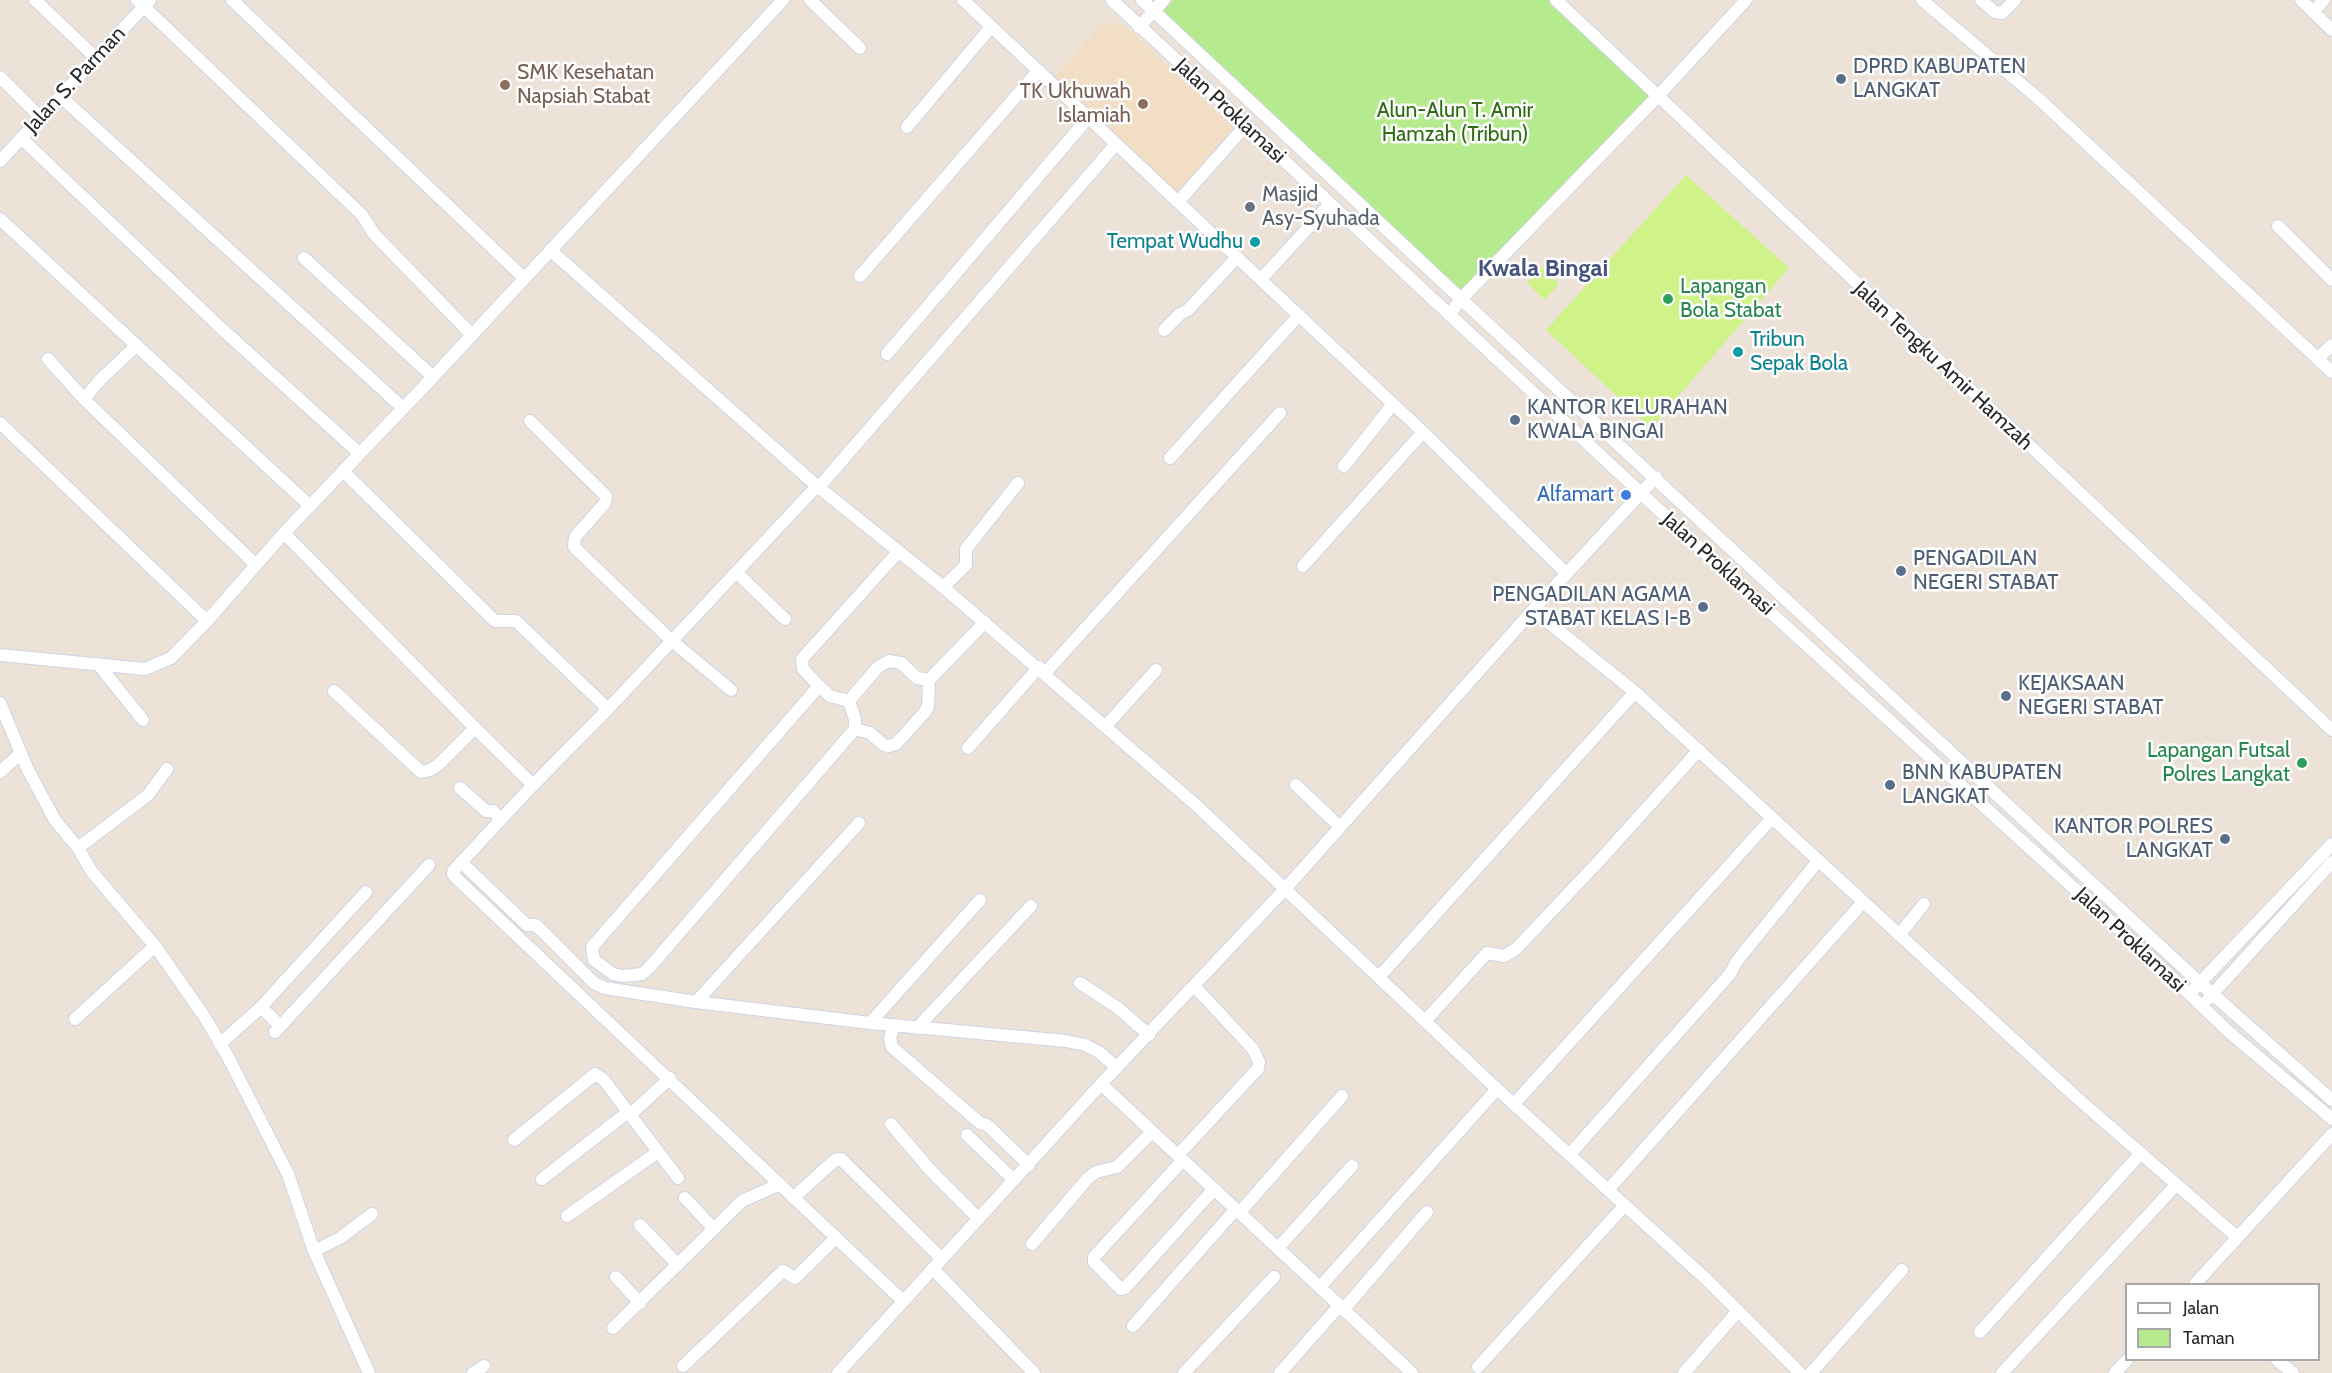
<!DOCTYPE html>
<html>
<head>
<meta charset="utf-8">
<style>
  body { margin:0 }
  #map { position:relative; width:2332px; height:1373px; overflow:hidden; background:#ede2d8; font-family:Cabin,sans-serif }
  canvas { display:block }
  .legend { position:absolute; left:2125px; top:1283px; width:195px; height:78px; box-sizing:border-box; background:#fff; border:2px solid #a9a9a9; margin:0; padding:8px 10px; list-style:none; font-size:18px; color:#282828 }
  .legend li { display:flex; align-items:center; gap:12px; height:30px }
  .legend b { width:30px; border:2px solid #a9a9a9 }
</style>
</head>
<body>
<div id="map">
<canvas width="2332" height="1373"></canvas>
<ul class="legend">
<li><b style="height:8px;background:#fff"></b>Jalan</li>
<li><b style="height:16px;background:#b6ea8e"></b>Taman</li>
</ul>
</div>
<script>
const ctx = document.querySelector('canvas').getContext('2d');
ctx.lineJoin = 'round';
function paint(path, color) { ctx.fillStyle = color; ctx.fill(path, 'evenodd'); }
const shape = rows => new Path2D(rows.map(r => 'M' + r).join(''));
function trace(path, color, width, dash) { ctx.strokeStyle = color; ctx.lineWidth = width; ctx.lineCap = dash ? 'butt' : 'round'; ctx.setLineDash(dash || []); ctx.stroke(path); }
function write(font, color, halo, rows, align = 'center') {
  ctx.font = font + ' Cabin,sans-serif'; ctx.lineWidth = 5; ctx.setLineDash([]); ctx.textBaseline = 'middle'; ctx.strokeStyle = halo; ctx.fillStyle = color; for (const [text, x, y, turn = 0] of rows) {
    ctx.save(); ctx.translate(x, y); ctx.rotate((+turn || 0) * Math.PI / 180); ctx.textAlign = isNaN(turn) ? turn : align; if (halo) ctx.strokeText(text, 0, 0); ctx.fillText(text, 0, 0); ctx.restore();
  }
}
const education = shape([
  [1105,21,1112,28,1119,21,1235,129,1174,195,1051,80]
]);
const green = shape([
  [1173,0,1552,0,1654,97,1460,296,1159,15]
]);
const pitch = shape([
  [1686,175,1789,268,1651,428,1546,330],
  [1541,267,1559,284,1545,300,1527,283]
]);
const minor = shape([
  [35,0,95,57],
  [137,0,362,215,374,234,472,335],
  [232,0,524,278],
  [810,0,860,48],
  [963,0,1423,432,1567,574],
  [1112,0,1702,550,2165,971,2229,1032,2332,1119],
  [1142,0,1461,299,2199,982,2332,1100],
  [1556,0,2332,730],
  [1922,0,2040,100,2332,372],
  [1981,0,1995,12,2002,13,2015,0],
  [2301,0,2332,30],
  [2313,12,2324,0],
  [1139,27,1164,0],
  [0,77,40,117],
  [60,96,403,408],
  [907,127,991,27],
  [21,138,222,329,359,453],
  [0,161,150,0],
  [1178,202,1246,125],
  [0,219,310,506],
  [2278,226,2332,280],
  [550,250,817,486,943,587,1196,805,1497,1089,1706,1279,1800,1373],
  [304,258,433,377],
  [860,276,1038,71],
  [1261,279,1330,204],
  [1449,315,1461,299,1658,96,1746,0],
  [1164,330,1180,314,1188,310,1237,257],
  [887,354,1088,118],
  [2318,358,2332,345],
  [48,359,84,399,255,564],
  [84,399,100,380,137,345],
  [530,421,606,496,605,503,575,537,574,546,576,549,672,641,731,690],
  [0,423,207,621],
  [1170,458,1299,315],
  [1344,466,1393,404],
  [343,471,495,621,516,621,608,709],
  [817,486,608,709,533,785,454,870,453,874,456,878,903,1301],
  [819,487,1116,144],
  [284,533,475,728,533,785],
  [899,551,802,659,803,669,819,686,830,696,849,701,855,719,855,729,870,733,884,745,889,746,896,744,925,712,928,706,929,680,985,622],
  [1303,566,1423,432],
  [737,573,785,619],
  [943,587,966,565,966,549,1018,483],
  [1533,610,1635,692,2076,1097,2237,1237],
  [0,655,145,669,171,658,207,621,284,533,433,377,783,0],
  [98,664,143,720],
  [1045,673,1280,413],
  [819,686,592,947,594,960,613,974,622,976,642,974,649,968,855,729],
  [334,691,421,772,430,770,438,765,475,728],
  [849,701,878,667,889,661,901,663,917,678,929,680],
  [0,703,28,770,55,820,78,848,92,872,155,946,204,1016,227,1055,288,1174,314,1251,369,1373],
  [1105,727,1156,670],
  [968,748,1039,667],
  [0,772,21,753],
  [1296,785,1340,827],
  [460,788,486,811,493,811,501,820],
  [78,848,148,795,167,769],
  [461,862,527,925,536,925,594,983,605,988,696,1002,870,1023,1066,1041,1085,1045,1099,1052,1117,1068],
  [1899,935,1924,904],
  [1379,977,1635,692],
  [1080,983,1118,1008,1149,1035],
  [2194,989,2332,844],
  [2208,999,2332,862],
  [696,1002,859,823],
  [261,1007,366,892],
  [75,1019,155,946],
  [1425,1021,1487,953,1504,956,1516,949,1600,860,1699,750],
  [870,1023,980,900],
  [894,1026,890,1038,892,1047,980,1123,987,1125,1029,1165],
  [917,1028,1031,906],
  [275,1032,429,865],
  [220,1044,261,1007,280,1026],
  [1101,1084,1412,1373],
  [1514,1104,1772,818],
  [630,1115,670,1078],
  [891,1124,931,1171,979,1219],
  [967,1135,1014,1180],
  [514,1140,595,1074,604,1080,678,1178],
  [1570,1154,1730,974,1737,961,1818,861],
  [1178,1155,1253,1074,1258,1069,1259,1062,1253,1049,1194,986],
  [1183,1160,1094,1257,1094,1262,1121,1289,1125,1288,1214,1189],
  [542,1179,628,1112],
  [1608,1190,1863,902],
  [685,1198,714,1229],
  [793,1198,835,1160,841,1159,942,1259],
  [1240,1212,1342,1096],
  [567,1216,658,1152],
  [640,1225,678,1265],
  [1032,1244,1088,1178,1096,1172,1117,1167,1152,1132],
  [1278,1248,1352,1166],
  [314,1251,340,1238,372,1214],
  [933,1269,1034,1373],
  [616,1277,640,1303],
  [2195,1284,2332,1134],
  [1320,1287,1497,1089],
  [1344,1309,1427,1212],
  [1133,1326,1236,1209],
  [613,1328,742,1201,780,1184],
  [1980,1332,2141,1153],
  [2277,1360,2293,1373],
  [683,1366,783,1271,795,1278,836,1238],
  [1478,1367,1625,1205],
  [473,1373,484,1366],
  [838,1373,1101,1084,1285,889,1533,610,1656,477],
  [1184,1373,1274,1277],
  [1280,1373,1340,1305],
  [1684,1373,1738,1311],
  [1811,1373,1902,1270],
  [2002,1373,2176,1185],
  [2115,1373,2127,1360]
]);
const markers = [
  [1841,79,6,"#5c6f8a"],
  [505,85,6,"#8d6e63"],
  [1143,104,6,"#8d6e63"],
  [1250,207,6,"#6b7280"],
  [1255,242,6,"#0f9aa8"],
  [1668,299,6,"#2e9e5b"],
  [1738,352,6,"#0f9aa8"],
  [1515,420,6,"#5c6f8a"],
  [1626,495,6,"#3f7fe0"],
  [1901,571,6,"#5c6f8a"],
  [1703,607,6,"#5c6f8a"],
  [2006,696,6,"#5c6f8a"],
  [2302,763,6,"#2e9e5b"],
  [1890,785,6,"#5c6f8a"],
  [2225,839,6,"#5c6f8a"]
];
const serviceNames = [
  ["DPRD KABUPATEN",1853,67],
  ["LANGKAT",1853,91],
  ["KANTOR KELURAHAN",1527,408],
  ["KWALA BINGAI",1527,432],
  ["PENGADILAN",1913,559],
  ["NEGERI STABAT",1913,583],
  ["PENGADILAN AGAMA",1691,595,"right"],
  ["STABAT KELAS I-B",1691,619,"right"],
  ["KEJAKSAAN",2018,684],
  ["NEGERI STABAT",2018,708],
  ["BNN KABUPATEN",1902,773],
  ["LANGKAT",1902,797],
  ["KANTOR POLRES",2213,827,"right"],
  ["LANGKAT",2213,851,"right"]
];
const educationNames = [
  ["SMK Kesehatan",517,73],
  ["Napsiah Stabat",517,97],
  ["TK Ukhuwah",1131,92,"right"],
  ["Islamiah",1131,116,"right"]
];
const streetNames = [
  ["Jalan S. Parman",75,80,-47],
  ["Jalan Proklamasi",1230,111,43],
  ["Jalan Tengku Amir Hamzah",1943,366,43],
  ["Jalan Proklamasi",1718,564,42],
  ["Jalan Proklamasi",2130,940,43]
];
const parkNames = [
  ["Alun-Alun T. Amir",1455,111],
  ["Hamzah (Tribun)",1455,135]
];
const worshipNames = [
  ["Masjid",1262,195],
  ["Asy-Syuhada",1262,219]
];
const cultureNames = [
  ["Tempat Wudhu",1243,242],
  ["Tribun",1750,340,"left"],
  ["Sepak Bola",1750,364,"left"]
];
const leisureNames = [
  ["Lapangan",1680,287],
  ["Bola Stabat",1680,311],
  ["Lapangan Futsal",2290,751,"right"],
  ["Polres Langkat",2290,775,"right"]
];
const shopNames = [
  ["Alfamart",1614,495]
];
const quarterNames = [
  ["Kwala Bingai",1543,269]
];
paint(education, '#f1dec5');
paint(green, '#b6ea8e');
paint(pitch, '#cff388');
trace(minor, '#cdd4e4', 14);
trace(minor, '#fff', 12);
for (const [x, y, r, color] of markers) { const dot = new Path2D(); dot.arc(x, y, r, 0, 2 * Math.PI); ctx.fillStyle = color; ctx.fill(dot); trace(dot, '#fff', 2); }
write('21px', '#4e5e75', '#fff', serviceNames, 'left');
write('21px', '#785e54', '#fff', educationNames, 'left');
write('21px', '#282828', '#fff', streetNames);
write('21px', '#2d6c12', '#fff', parkNames);
write('21px', '#5b616d', '#fff', worshipNames, 'left');
write('21px', '#0d838f', '#fff', cultureNames, 'right');
write('21px', '#27864d', '#fff', leisureNames, 'left');
write('21px', '#366cbe', '#fff', shopNames, 'right');
write('bold 24px', '#44547e', '#fff', quarterNames);
</script>
</body>
</html>
